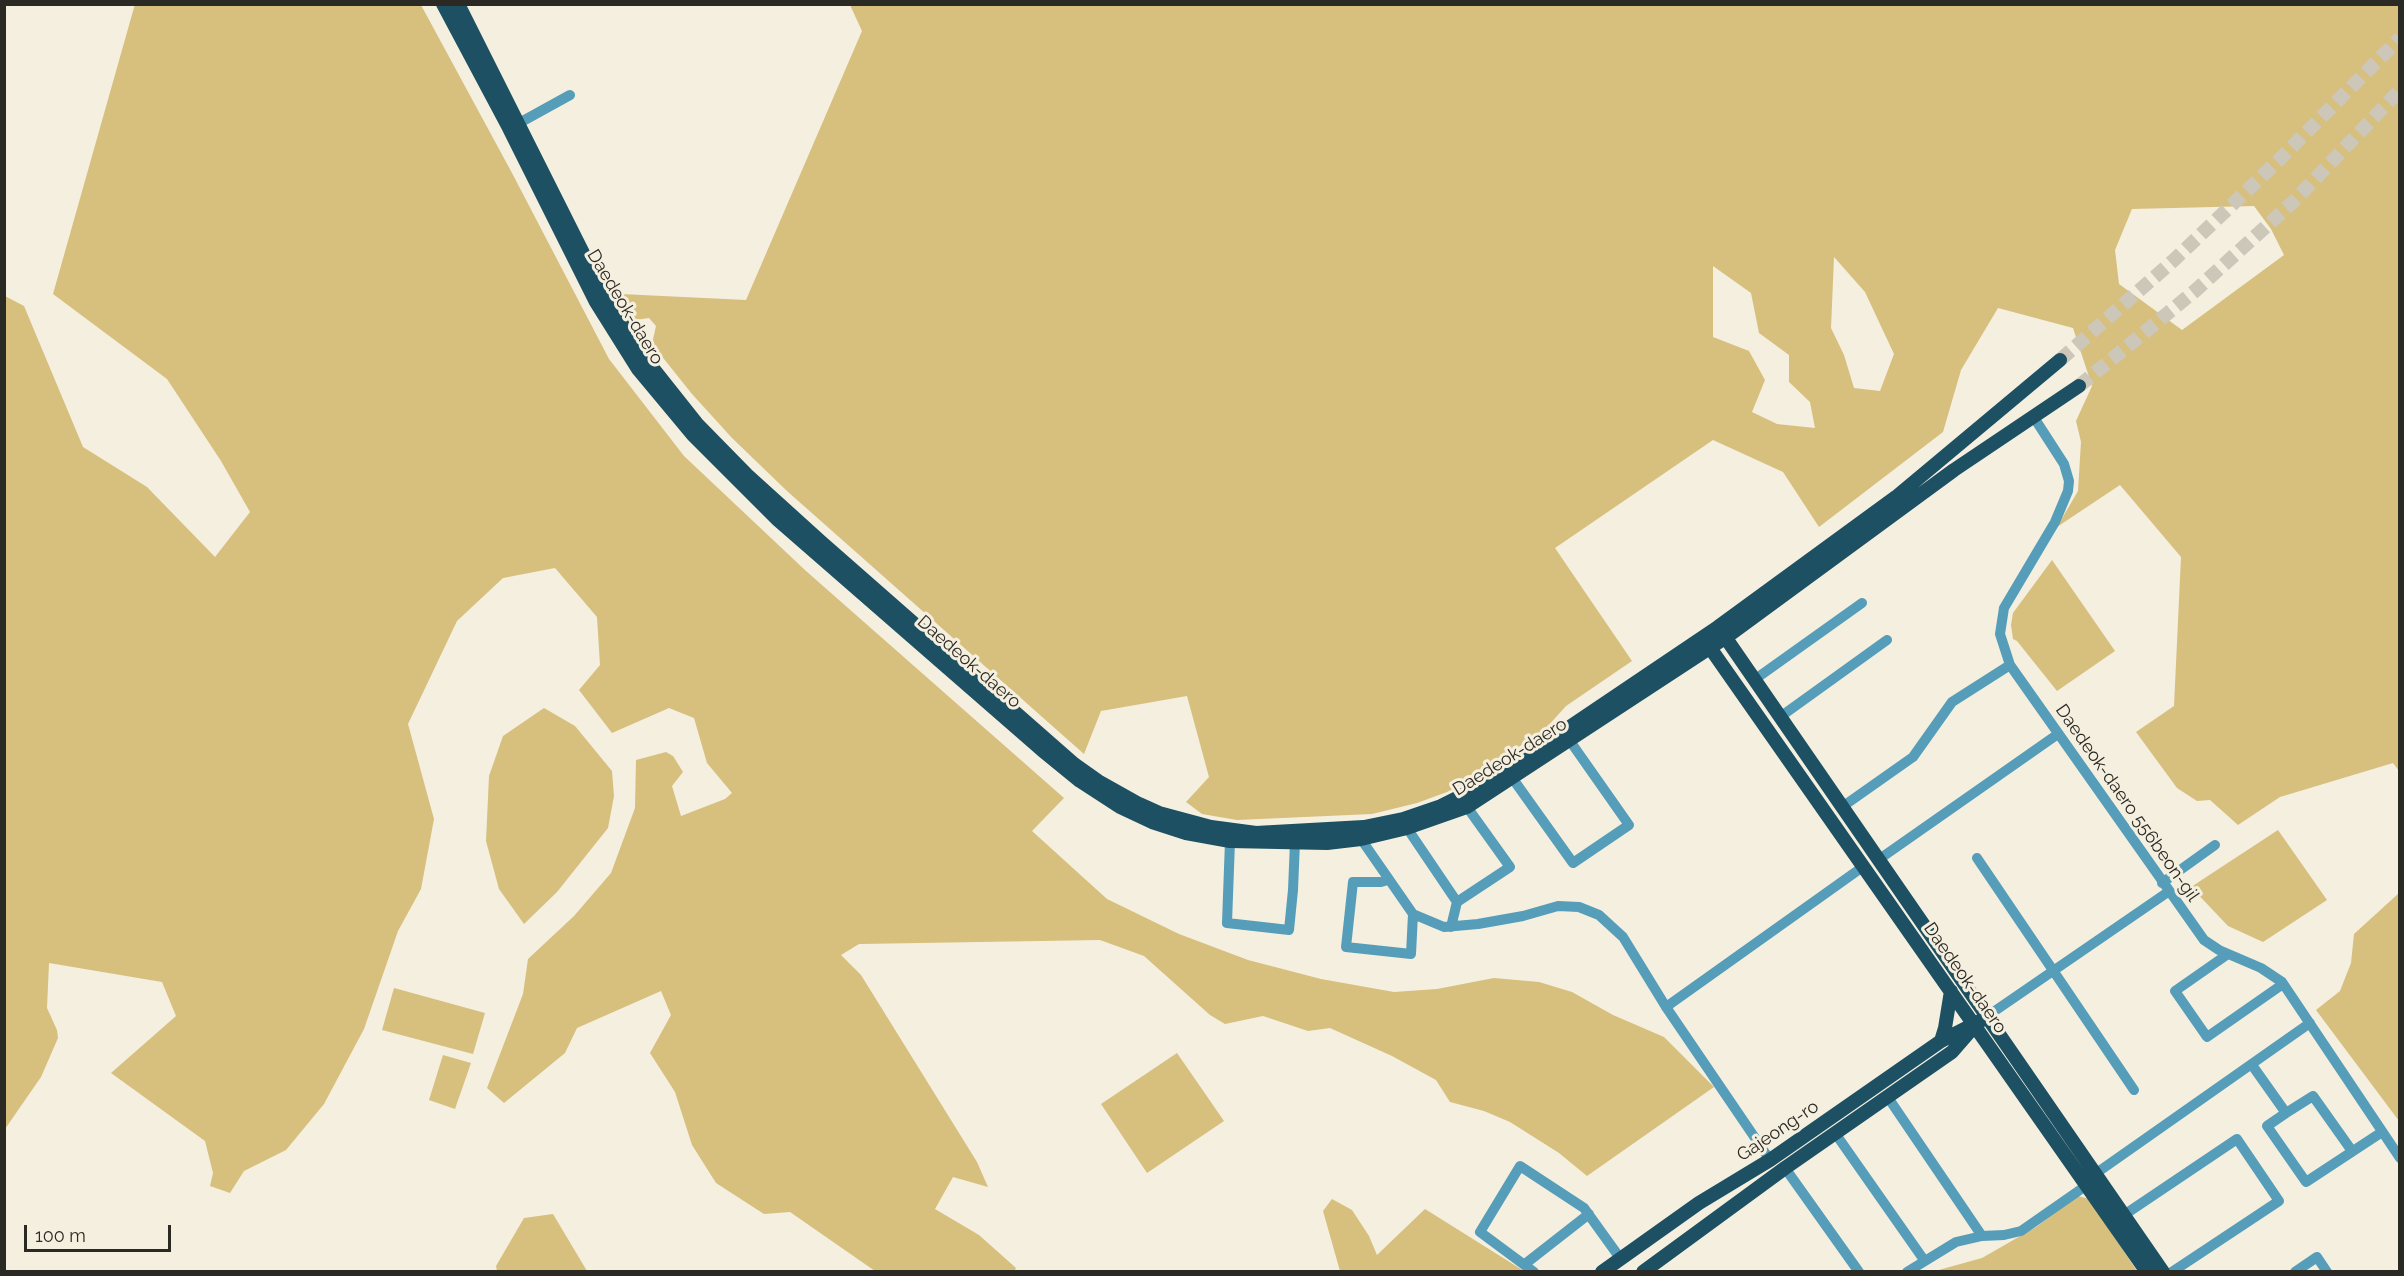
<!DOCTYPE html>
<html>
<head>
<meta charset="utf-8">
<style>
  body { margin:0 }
  #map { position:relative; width:2404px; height:1276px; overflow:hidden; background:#f4efdf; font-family:Raleway,sans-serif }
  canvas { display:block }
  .frame { position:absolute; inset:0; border:6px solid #2b2923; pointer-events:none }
  .scale { position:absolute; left:24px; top:1225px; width:147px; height:27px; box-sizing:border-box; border:3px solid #2b2923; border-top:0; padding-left:8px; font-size:18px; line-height:21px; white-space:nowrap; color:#2b2923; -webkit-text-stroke:4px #f4efdf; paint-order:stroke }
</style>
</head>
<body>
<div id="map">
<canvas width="2404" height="1276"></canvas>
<div class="frame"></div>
<div class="scale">100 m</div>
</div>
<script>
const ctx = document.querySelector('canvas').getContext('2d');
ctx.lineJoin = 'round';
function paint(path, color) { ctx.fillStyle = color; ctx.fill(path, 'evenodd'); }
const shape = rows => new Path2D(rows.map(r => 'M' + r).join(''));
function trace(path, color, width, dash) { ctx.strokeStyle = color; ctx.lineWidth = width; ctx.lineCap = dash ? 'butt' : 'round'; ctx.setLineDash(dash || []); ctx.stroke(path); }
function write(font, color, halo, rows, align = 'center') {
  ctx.font = font + ' Raleway,sans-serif'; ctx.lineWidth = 6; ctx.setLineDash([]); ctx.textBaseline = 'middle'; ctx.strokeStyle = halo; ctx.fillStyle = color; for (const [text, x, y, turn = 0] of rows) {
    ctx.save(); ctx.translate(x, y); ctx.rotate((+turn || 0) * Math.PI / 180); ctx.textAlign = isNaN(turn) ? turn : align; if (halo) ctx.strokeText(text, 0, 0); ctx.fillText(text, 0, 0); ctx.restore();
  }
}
const green = shape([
  [135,4,421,5,512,173,609,359,684,456,806,571,1064,798,1032,831,1107,899,1179,934,1248,960,1321,979,1394,992,1437,989,1494,978,1539,982,1572,992,1613,1015,1664,1037,1714,1087,1587,1176,1559,1153,1510,1122,1484,1111,1450,1102,1436,1080,1392,1056,1330,1028,1308,1031,1263,1016,1225,1024,1210,1015,1144,956,1100,940,859,944,841,955,861,975,977,1162,988,1187,953,1177,935,1209,979,1235,1016,1268,1014,1272,875,1271,790,1212,764,1214,716,1183,692,1145,675,1092,650,1053,671,1015,661,991,577,1028,565,1053,504,1103,487,1088,523,994,528,959,574,916,611,873,635,808,636,760,666,752,673,756,683,772,672,786,681,816,725,799,732,793,707,763,694,718,669,708,612,733,579,690,600,665,597,617,555,568,503,578,457,621,408,724,434,819,421,889,398,931,364,1029,324,1104,286,1150,244,1171,230,1193,210,1186,213,1173,205,1141,111,1073,176,1016,162,982,49,963,47,1008,57,1030,58,1038,41,1077,5,1129,5,296,24,306,83,447,147,487,215,557,250,512,221,461,167,379,53,294],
  [850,5,2399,5,2399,771,2393,763,2280,797,2238,825,2210,800,2197,801,2177,788,2136,732,2174,706,2181,557,2120,485,2057,527,2078,491,2081,442,2076,421,2092,386,2073,328,1998,308,1961,370,1943,432,1819,527,1783,472,1713,440,1555,548,1632,661,1566,706,1547,727,1479,775,1447,792,1417,803,1372,814,1237,820,1202,814,1186,802,1209,777,1187,696,1101,711,1084,754,787,491,732,438,692,394,652,344,656,326,649,318,636,320,621,294,746,300,862,31],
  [2254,206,2271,229,2284,255,2182,330,2119,284,2115,250,2132,209],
  [1834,257,1865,292,1894,354,1880,391,1854,388,1844,355,1831,328],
  [1713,266,1751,293,1759,333,1789,355,1789,382,1810,402,1815,428,1777,424,1752,412,1765,380,1749,351,1713,337],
  [2052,560,2115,651,2057,691,2017,641,2013,639,2011,625,2013,613],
  [544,708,575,726,612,771,614,796,608,828,557,892,524,924,499,889,486,841,489,776,503,736],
  [2278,830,2327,900,2263,942,2228,926,2191,887],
  [2399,893,2399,1121,2316,1010,2340,991,2351,963,2354,934],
  [394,988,485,1013,473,1054,382,1030],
  [1177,1053,1224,1121,1147,1173,1101,1104],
  [443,1055,471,1063,455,1109,429,1100],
  [2078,1196,2089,1199,2137,1271,1935,1271,1982,1258,2036,1227],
  [1332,1199,1352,1210,1369,1236,1377,1255,1425,1209,1524,1271,1340,1271,1323,1211],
  [553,1214,587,1271,497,1271,496,1266,524,1218]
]);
const majorTunnel = shape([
  [2060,360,2174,260,2279,160,2400,38],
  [2079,386,2196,290,2293,202,2400,90]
]);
const minor = shape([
  [512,127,570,95],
  [2033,416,2064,464,2069,481,2068,491,2055,522,2004,608,2000,634,2010,665,2204,940,2219,950,2261,968,2282,982,2400,1158],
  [1754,680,1862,603],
  [1780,717,1887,640],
  [1513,779,1573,863,1629,825,1570,741],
  [1842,807,1913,757,1952,702,2010,665],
  [1407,828,1457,902,1510,867,1467,807],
  [1361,839,1413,914,1444,927,1478,924,1523,916,1558,906,1579,907,1599,915,1623,937,1666,1007,1770,1160],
  [1230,841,1227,923,1289,930,1293,890,1295,842],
  [1977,858,2134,1090],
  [1878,860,2058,734],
  [1388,880,1381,882,1353,882,1346,947,1411,954,1413,914],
  [2162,883,2215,845],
  [1451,927,1457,902],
  [2228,954,2175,991,2207,1037,2283,984],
  [1666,1007,1864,866],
  [1986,1017,2168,892],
  [2252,1065,2286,1113,2267,1126,2306,1182,2382,1132],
  [1887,1096,1982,1236],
  [2286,1113,2313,1096,2352,1151],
  [1835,1133,1924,1260],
  [1785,1168,1859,1272],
  [2095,1174,2310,1023],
  [2124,1215,2237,1139,2279,1201,2172,1272],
  [1525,1264,1589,1214],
  [1534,1272,1480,1232,1520,1166,1584,1208,1620,1258],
  [1907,1272,1956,1242,1982,1236,2004,1235,2021,1231,2087,1185],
  [2295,1272,2317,1257,2327,1272]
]);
const major = shape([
  [443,4,509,128,596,302,638,369,693,435,778,520,1042,750,1080,781,1120,807,1152,822,1186,833,1230,841,1327,843,1361,839,1407,828,1467,807,1725,638,1954,470,2079,386],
  [458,4,605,297,648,362,698,425,747,475,821,542,1074,764,1098,781,1139,804,1159,813,1211,827,1256,833,1364,827,1403,819,1441,806,1485,784,1718,627,1896,497,2060,360],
  [1721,631,2163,1272],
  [1706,642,2147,1272],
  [1941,1041,1945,1028,1951,991],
  [1602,1272,1699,1203,1770,1160,1941,1041,1982,1020],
  [1643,1272,1785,1168,1952,1052,1972,1029]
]);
const streetNames = [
  ["Daedeok-daero",625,307,59],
  ["Daedeok-daero",969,662,41],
  ["Daedeok-daero",1510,757,-32],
  ["Daedeok-daero 556beon-gil",2127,803,55],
  ["Daedeok-daero",1965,978,55],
  ["Gajeong-ro",1778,1131,-34]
];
paint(green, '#d7bf7d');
trace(majorTunnel, '#ccc7b9', 14, [14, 7]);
trace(minor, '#569db9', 10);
trace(major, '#1c5062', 14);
write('18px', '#2b2923', '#f4efdf', streetNames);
</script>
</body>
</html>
